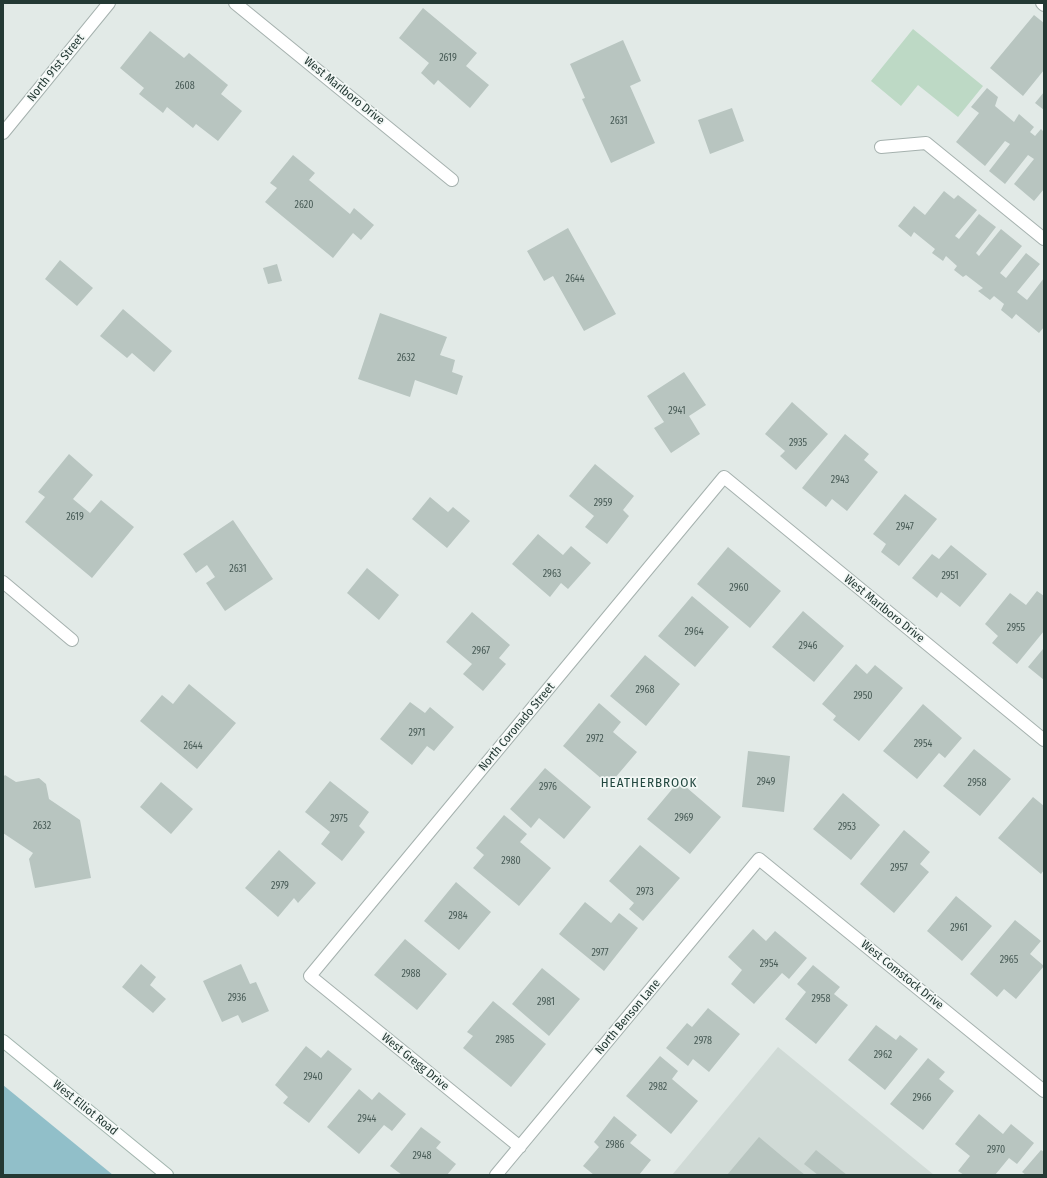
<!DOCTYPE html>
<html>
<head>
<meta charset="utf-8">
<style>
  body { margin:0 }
  #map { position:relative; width:1047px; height:1178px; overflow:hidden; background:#e2eae7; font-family:"Fira Sans Condensed",sans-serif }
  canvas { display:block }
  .frame { position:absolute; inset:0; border:4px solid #243934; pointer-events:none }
</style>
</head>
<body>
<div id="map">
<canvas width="1047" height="1178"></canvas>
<div class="frame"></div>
</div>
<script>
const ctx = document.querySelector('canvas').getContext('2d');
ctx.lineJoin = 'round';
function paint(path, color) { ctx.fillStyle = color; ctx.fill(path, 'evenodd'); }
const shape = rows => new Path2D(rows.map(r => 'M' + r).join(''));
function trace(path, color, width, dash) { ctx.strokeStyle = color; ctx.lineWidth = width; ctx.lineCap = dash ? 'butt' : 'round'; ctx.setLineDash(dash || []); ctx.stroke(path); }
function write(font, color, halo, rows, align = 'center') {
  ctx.font = font + ' "Fira Sans Condensed",sans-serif'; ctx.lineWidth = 3.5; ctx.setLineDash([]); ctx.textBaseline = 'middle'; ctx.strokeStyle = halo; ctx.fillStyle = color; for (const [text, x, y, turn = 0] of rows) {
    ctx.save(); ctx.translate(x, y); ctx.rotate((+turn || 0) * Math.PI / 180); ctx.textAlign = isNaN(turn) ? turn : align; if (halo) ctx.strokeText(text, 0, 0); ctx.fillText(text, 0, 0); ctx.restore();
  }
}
const built = shape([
  [778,1047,934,1175,672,1175]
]);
const green = shape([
  [913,29,983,86,958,117,918,85,901,106,871,81]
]);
const water = shape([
  [3,1085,113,1175,3,1175]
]);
const building = shape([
  [423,8,477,53,466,66,489,85,470,108,438,80,434,85,421,73,429,63,399,38],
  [1034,15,1044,23,1044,70,1023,96,990,68],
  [150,31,184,58,189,53,228,85,221,94,242,111,218,141,196,124,193,128,167,107,163,113,139,94,144,88,120,68],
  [623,40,641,81,630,86,655,143,611,163,582,99,585,98,570,64],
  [987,88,998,97,995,106,1014,122,1019,114,1034,127,1030,132,1035,136,1041,129,1044,132,1044,189,1034,201,1014,184,1034,159,1028,155,1005,184,989,171,1010,144,1005,141,985,166,956,142,979,113,971,107],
  [1044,92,1044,110,1035,103],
  [732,108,744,141,710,154,698,120],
  [293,155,315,173,309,180,350,214,354,208,374,225,361,240,353,233,333,258,265,202,277,188,270,183],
  [944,191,954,199,958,195,977,210,955,236,959,239,979,214,996,227,976,253,979,256,1001,229,1022,246,1000,273,1006,278,1026,253,1040,264,1017,292,1027,300,1044,278,1044,327,1039,333,1016,314,1012,319,1001,310,1004,304,994,296,990,300,978,291,983,288,966,275,963,277,954,270,957,266,946,256,943,261,932,253,935,249,914,232,911,237,898,226,914,206,925,215],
  [568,228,616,314,584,331,553,276,544,281,527,251],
  [60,260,93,288,77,306,45,279],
  [277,264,282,281,268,284,263,268],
  [123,309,172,351,154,372,132,353,127,358,100,336],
  [380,313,447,337,440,355,455,360,452,372,463,376,457,395,415,380,410,397,358,379],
  [684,372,706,405,689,416,700,434,671,453,654,428,664,422,647,396],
  [792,402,828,434,796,470,780,456,785,451,765,434],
  [845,434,869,454,864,460,878,472,847,511,832,499,826,507,802,488],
  [69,454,93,475,73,499,90,513,101,500,134,527,92,578,25,522,45,497,38,492],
  [595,464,634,496,623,510,629,516,607,544,585,527,594,516,569,496],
  [905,494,937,519,899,566,881,552,886,544,873,534],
  [430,497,448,512,453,507,470,521,447,548,412,519],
  [233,520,273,579,225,611,206,583,215,577,207,565,196,573,183,554],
  [538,534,563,555,571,546,591,563,568,589,561,583,550,597,512,564],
  [951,545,987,574,960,607,941,592,937,598,912,578,932,554,939,559],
  [728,547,781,591,750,628,697,584],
  [367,568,399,595,379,620,347,593],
  [1037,591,1044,596,1044,631,1017,664,992,643,998,636,985,624,1010,593,1026,605],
  [692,596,729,627,695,667,658,636],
  [803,611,844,646,814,682,772,647],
  [472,612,510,645,499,658,506,664,483,691,463,674,472,664,446,642],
  [1043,649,1044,650,1044,680,1028,667],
  [645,655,680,684,646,726,610,696],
  [856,664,867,674,875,665,903,688,859,741,833,720,836,716,822,704],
  [189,684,236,723,197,769,140,721,162,695,173,704],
  [410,702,425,713,430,707,454,727,434,751,427,746,412,765,380,739],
  [599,703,621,722,613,732,637,752,609,785,563,746],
  [923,704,962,738,945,758,939,753,917,779,883,751],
  [974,749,1011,779,980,816,943,786],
  [748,751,790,756,784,812,742,807],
  [545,768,591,807,564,839,539,818,531,828,510,809],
  [5,775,16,782,39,778,46,784,49,799,80,820,91,878,35,888,29,859,33,853,3,833,3,777],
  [330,781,369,812,359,826,365,832,342,861,321,844,330,832,305,812],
  [679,781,721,817,690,854,647,819],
  [161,782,193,809,171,834,140,807],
  [843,793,880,825,851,860,813,829],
  [1033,797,1044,806,1044,870,1041,874,998,838],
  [504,815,527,834,520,842,551,868,519,906,473,868,484,855,476,848],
  [904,830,930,852,920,864,929,872,894,913,860,884],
  [640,845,680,878,643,921,629,909,634,903,609,881],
  [279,850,316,883,298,903,294,898,278,917,245,888],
  [456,882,491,912,459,950,424,921],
  [956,896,992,926,962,961,927,931],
  [585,902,611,923,619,913,638,928,604,971,559,934],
  [1015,920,1041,941,1030,954,1044,966,1016,999,1004,989,997,997,970,974],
  [753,929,766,941,775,931,807,958,789,979,782,973,754,1004,731,984,742,970,728,957],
  [405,939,447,974,417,1010,374,975],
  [141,964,156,977,150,985,166,999,153,1013,122,987],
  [241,964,250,984,256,982,269,1011,242,1023,238,1015,222,1022,203,981],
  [813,965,840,987,834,994,848,1005,816,1044,785,1019,806,992,797,984],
  [542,968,580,999,549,1036,512,1004],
  [493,1001,546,1044,511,1087,463,1048,473,1036,467,1032],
  [708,1008,740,1034,709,1072,693,1059,688,1066,666,1048,687,1023,692,1027],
  [876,1025,896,1040,900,1035,918,1049,885,1090,848,1060],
  [306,1046,321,1058,328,1050,352,1069,309,1123,283,1103,288,1097,275,1085],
  [660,1056,678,1071,672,1079,698,1101,671,1134,626,1096],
  [928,1058,945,1072,939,1079,954,1091,923,1130,890,1104],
  [359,1089,372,1100,379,1092,406,1114,392,1131,384,1125,359,1154,327,1127],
  [979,1114,1003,1134,1011,1124,1034,1143,1017,1164,1009,1158,995,1175,964,1175,958,1171,970,1156,955,1144],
  [614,1116,637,1135,630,1143,651,1160,639,1175,594,1175,583,1166,599,1147,594,1142],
  [421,1127,441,1142,436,1148,456,1164,447,1175,402,1175,390,1166],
  [759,1137,784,1158,805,1175,727,1175],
  [816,1150,847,1175,818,1175,804,1164],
  [1041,1150,1044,1152,1044,1175,1026,1175,1022,1172]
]);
const lane = shape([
  [1042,3,1044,5],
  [881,147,926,143,1044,239]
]);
const street = shape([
  [235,3,452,180],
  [3,133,109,3],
  [3,582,72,640],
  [520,1147,310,976,724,477,1044,740],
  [496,1175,759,859,1044,1091]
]);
const secondary = shape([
  [3,1041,167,1175]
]);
const numberNames = [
  ["2619",448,58],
  ["2608",185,86],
  ["2631",619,121],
  ["2620",304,205],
  ["2644",575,279],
  ["2632",406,358],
  ["2941",677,411],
  ["2935",798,443],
  ["2943",840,480],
  ["2959",603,503],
  ["2619",75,517],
  ["2947",905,527],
  ["2631",238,569],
  ["2963",552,574],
  ["2951",950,576],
  ["2960",739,588],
  ["2955",1016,628],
  ["2964",694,632],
  ["2946",808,646],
  ["2967",481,651],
  ["2968",645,690],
  ["2950",863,696],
  ["2971",417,733],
  ["2972",595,739],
  ["2954",923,744],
  ["2644",193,746],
  ["2949",766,782],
  ["2958",977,783],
  ["2976",548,787],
  ["2969",684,818],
  ["2975",339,819],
  ["2632",42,826],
  ["2953",847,827],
  ["2980",511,861],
  ["2957",899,868],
  ["2979",280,886],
  ["2973",645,892],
  ["2984",458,916],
  ["2961",959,928],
  ["2977",600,953],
  ["2965",1009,960],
  ["2954",769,964],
  ["2988",411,974],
  ["2936",237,998],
  ["2958",821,999],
  ["2981",546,1002],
  ["2985",505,1040],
  ["2978",703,1041],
  ["2962",883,1055],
  ["2940",313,1077],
  ["2982",658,1087],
  ["2966",922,1098],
  ["2944",367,1119],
  ["2986",615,1145],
  ["2970",996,1150],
  ["2948",422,1156]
];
const streetNames = [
  ["North 91st Street",56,68,-51],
  ["West Marlboro Drive",344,91,39],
  ["West Marlboro Drive",884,609,39],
  ["North Coronado Street",517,727,-50],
  ["West Comstock Drive",902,975,39],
  ["North Benson Lane",628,1017,-50],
  ["West Gregg Drive",415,1062,39],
  ["West Elliot Road",85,1108,39]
];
const neighbourhoodNames = [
  ["HEATHERBROOK",649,783]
];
paint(built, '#d0dad6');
paint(green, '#bdd9c5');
paint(water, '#91bfc9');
paint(building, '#b8c5c0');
trace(lane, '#a5b1ae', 14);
trace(street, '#a5b1ae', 14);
trace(secondary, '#a2b5ae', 14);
trace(lane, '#fff', 12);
trace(street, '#fff', 12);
trace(secondary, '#fff', 12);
write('10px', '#495c57', null, numberNames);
write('12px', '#243934', '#f2f7f5', streetNames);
ctx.letterSpacing = '1px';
write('13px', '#234840', '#f2f7f5', neighbourhoodNames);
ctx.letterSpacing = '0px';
</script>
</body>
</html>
